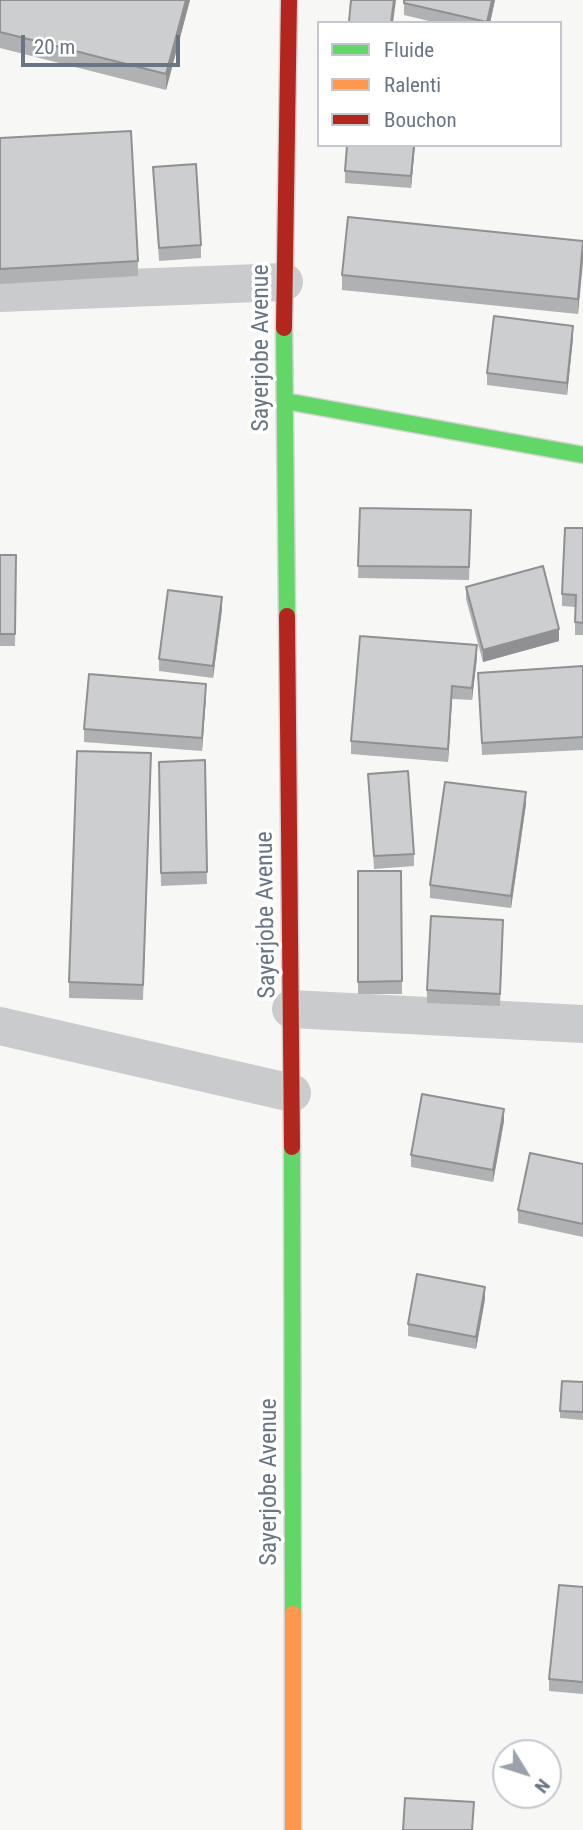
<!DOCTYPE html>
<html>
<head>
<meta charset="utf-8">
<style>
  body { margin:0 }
  #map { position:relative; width:583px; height:1830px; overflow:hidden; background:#f7f7f6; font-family:"Roboto Condensed",sans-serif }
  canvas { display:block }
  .legend { position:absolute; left:317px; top:21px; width:245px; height:126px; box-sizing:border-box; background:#fff; border:2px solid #c3c8ce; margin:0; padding:9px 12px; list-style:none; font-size:21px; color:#697584 }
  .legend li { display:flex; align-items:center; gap:14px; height:35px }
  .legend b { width:35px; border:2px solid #c3c8ce }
  .north { position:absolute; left:492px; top:1739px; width:70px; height:70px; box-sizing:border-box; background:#fff; border:2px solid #c3c8ce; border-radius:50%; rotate:128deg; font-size:19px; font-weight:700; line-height:28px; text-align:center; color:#697584 }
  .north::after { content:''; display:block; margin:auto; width:24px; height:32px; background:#9ba2ac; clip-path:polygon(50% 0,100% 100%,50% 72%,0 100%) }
  .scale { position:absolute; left:21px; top:35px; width:159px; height:32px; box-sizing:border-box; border:4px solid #697584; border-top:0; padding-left:9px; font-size:21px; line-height:24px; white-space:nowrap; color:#697584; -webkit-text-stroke:5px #fff; paint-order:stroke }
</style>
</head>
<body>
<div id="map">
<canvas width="583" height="1830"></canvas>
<ul class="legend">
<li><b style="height:9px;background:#63d668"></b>Fluide</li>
<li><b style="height:9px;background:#ff974d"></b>Ralenti</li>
<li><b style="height:9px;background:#b3261e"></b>Bouchon</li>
</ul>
<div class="north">N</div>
<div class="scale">20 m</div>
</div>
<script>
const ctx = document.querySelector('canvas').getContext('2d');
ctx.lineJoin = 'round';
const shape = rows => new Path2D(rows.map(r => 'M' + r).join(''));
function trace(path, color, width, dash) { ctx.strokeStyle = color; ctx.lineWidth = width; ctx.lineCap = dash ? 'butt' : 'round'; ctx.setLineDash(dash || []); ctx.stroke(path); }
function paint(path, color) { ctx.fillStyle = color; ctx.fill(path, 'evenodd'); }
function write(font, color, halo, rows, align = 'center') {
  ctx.font = font + ' "Roboto Condensed",sans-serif'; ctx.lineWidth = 7; ctx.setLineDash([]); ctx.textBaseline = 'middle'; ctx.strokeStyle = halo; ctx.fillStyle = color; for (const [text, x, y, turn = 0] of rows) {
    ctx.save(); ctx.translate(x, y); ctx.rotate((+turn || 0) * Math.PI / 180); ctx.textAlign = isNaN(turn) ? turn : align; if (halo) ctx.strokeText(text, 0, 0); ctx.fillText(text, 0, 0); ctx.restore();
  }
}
const street = shape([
  [0,293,284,282],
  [291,1009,583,1024],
  [0,1026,292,1093]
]);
const fast = shape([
  [284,328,287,616],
  [285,401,583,455],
  [292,1147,293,1614]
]);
const slow = shape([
  [293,1614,293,1830]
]);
const jam = shape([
  [284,328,289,0],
  [287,616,292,1147]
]);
const wall = shape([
  [0,0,190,0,166,90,0,48],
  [404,0,495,0,490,23,437,23,404,15],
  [0,138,138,261,138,276,0,284],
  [415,145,411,188,345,183,345,171],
  [153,167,201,245,201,258,159,261],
  [583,241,578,314,342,290,342,275],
  [573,338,567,395,487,385,487,373],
  [360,508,471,510,469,580,358,578],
  [583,528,583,635,575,635,575,607,562,606,562,594],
  [0,555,16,555,15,646,0,646],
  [466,587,559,641,483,662,466,599],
  [222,609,213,678,159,671,159,659],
  [477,657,472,700,452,699,448,762,351,754,351,741],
  [583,666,583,750,482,755,478,673],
  [206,696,202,751,84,742,84,729],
  [205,760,207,884,161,886,159,762],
  [151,768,143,1000,69,998,69,982],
  [368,774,414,854,414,866,374,869],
  [526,804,511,908,430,898,430,885],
  [358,871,401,871,402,994,358,994],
  [503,933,500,1006,427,1003,427,990],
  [504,1121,493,1182,411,1167,411,1155],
  [583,1164,583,1237,518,1223,518,1210],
  [485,1299,476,1349,408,1336,408,1324],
  [583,1382,583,1420,560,1418,560,1411],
  [583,1587,583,1694,549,1691,549,1679]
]);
const shadedWall = shape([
  [186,0,190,0,166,90,166,74],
  [394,0,396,0,393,23,391,23],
  [492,0,495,0,490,23,487,23],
  [414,145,415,145,411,188,411,176],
  [583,247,583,262,578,314,578,299],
  [573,326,573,338,567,395,567,383],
  [222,597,222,609,213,678,213,666],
  [559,629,559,641,483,662,483,650],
  [477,645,477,657,472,700,472,688],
  [206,684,206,696,202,751,202,738],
  [452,686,452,699,448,762,448,749],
  [526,792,526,804,511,908,511,896],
  [504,1109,504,1121,493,1182,493,1170],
  [485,1287,485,1299,476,1349,476,1337]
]);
const building = shape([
  [0,0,186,0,166,74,0,32,0,0],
  [351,0,394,0,391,23,349,22,351,0],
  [404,0,492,0,487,22,404,3,404,0],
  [131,131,138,261,0,269,0,138,131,131],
  [347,145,414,145,411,176,345,171,347,145],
  [196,164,201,245,159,248,153,167,196,164],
  [348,217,583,241,578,299,342,275,348,217],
  [494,316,573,326,567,383,487,373,494,316],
  [360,508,471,510,469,567,358,566,360,508],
  [565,528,583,528,583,623,575,622,576,595,562,594,565,528],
  [0,555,16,555,15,634,0,634,0,555],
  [543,566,559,629,483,650,466,587,543,566],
  [168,590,222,597,213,666,159,659,168,590],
  [360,636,477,645,472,688,452,686,448,749,351,741,360,636],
  [583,666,583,737,482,743,478,673,583,666],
  [89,674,206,684,202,738,84,729,89,674],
  [77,751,151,753,143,985,69,982,77,751],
  [205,760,207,872,161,873,159,762,205,760],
  [408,771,414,854,374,856,368,774,408,771],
  [445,782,526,792,511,896,430,885,445,782],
  [358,871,401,871,402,981,358,982,358,871],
  [431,916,503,920,500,994,427,990,431,916],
  [422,1094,504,1109,493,1170,411,1155,422,1094],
  [530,1153,583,1164,583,1224,518,1210,530,1153],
  [417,1274,485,1287,476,1337,408,1324,417,1274],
  [562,1381,583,1382,583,1412,560,1411,562,1381],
  [559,1585,583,1587,583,1682,549,1679,559,1585],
  [405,1798,474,1802,472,1830,403,1830,405,1798]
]);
const streetNames = [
  ["Sayerjobe Avenue",262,348,-90],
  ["Sayerjobe Avenue",267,915,-91],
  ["Sayerjobe Avenue",270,1482,-90]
];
trace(fast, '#d4d4d5', 19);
trace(slow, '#d4d4d5', 19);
trace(jam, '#d4d4d5', 19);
trace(street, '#cacbcc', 38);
trace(fast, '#63d668', 16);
trace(slow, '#ff974d', 16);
trace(jam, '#b3261e', 16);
paint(wall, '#b0b1b3');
paint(shadedWall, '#909092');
paint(building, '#cdced0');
trace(building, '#909092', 2);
write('24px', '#697584', '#fff', streetNames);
</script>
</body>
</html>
